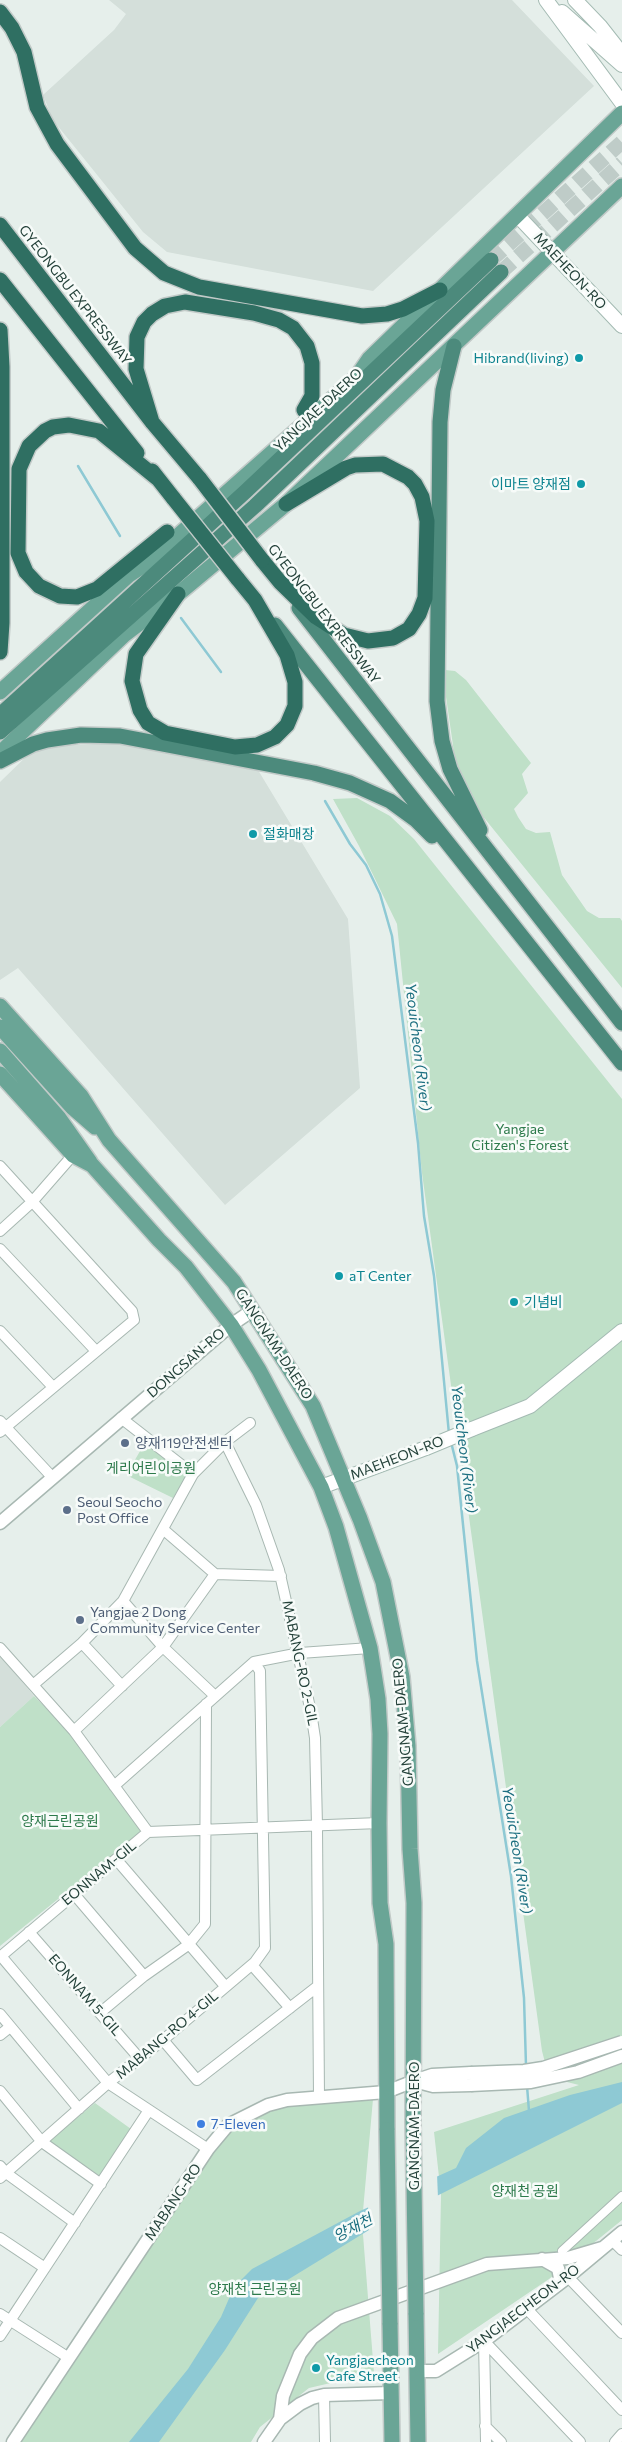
<!DOCTYPE html>
<html>
<head>
<meta charset="utf-8">
<style>
  body { margin:0 }
  canvas { display:block; background:#e6efeb }
</style>
</head>
<body>
<canvas width="622" height="2442"></canvas>
<script>
const ctx = document.querySelector('canvas').getContext('2d');
ctx.lineJoin = 'round';
function paint(path, color) { ctx.fillStyle = color; ctx.fill(path, 'evenodd'); }
const shape = rows => new Path2D(rows.map(r => 'M' + r).join(''));
function trace(path, color, width, dash) { ctx.strokeStyle = color; ctx.lineWidth = width; ctx.lineCap = dash ? 'butt' : 'round'; ctx.setLineDash(dash || []); ctx.stroke(path); }
function write(font, color, halo, rows, align = 'center') {
  ctx.font = font + ' Commissioner,"Noto Sans KR",sans-serif'; ctx.lineWidth = 5; ctx.setLineDash([]); ctx.textBaseline = 'middle'; ctx.strokeStyle = halo; ctx.fillStyle = color; for (const [text, x, y, turn = 0] of rows) {
    ctx.save(); ctx.translate(x, y); ctx.rotate((+turn || 0) * Math.PI / 180); ctx.textAlign = isNaN(turn) ? turn : align; if (halo) ctx.strokeText(text, 0, 0); ctx.fillText(text, 0, 0); ctx.restore();
  }
}
const built = shape([
  [109,0,512,0,594,86,373,291,167,252,143,232,53,120,43,95,114,30,126,14],
  [113,743,258,770,348,919,360,1088,225,1205,18,968,0,980,0,782,36,747],
  [0,1655,34,1696,0,1727]
]);
const green = shape([
  [445,670,455,671,466,680,531,763,522,774,528,793,514,809,518,817,526,829,536,833,550,832,562,875,587,911,599,918,620,918,622,921,622,988,481,814,457,773,443,676],
  [357,798,390,816,414,839,622,1099,622,2220,549,2279,438,2354,441,2195,434,2132,579,2085,559,2080,547,2070,542,2051,422,1173,397,924,359,846,333,799],
  [146,1441,188,1473,173,1498,126,1475],
  [34,1696,66,1728,142,1831,0,1946,0,1727],
  [373,2099,362,2222,374,2373,309,2388,260,2427,251,2442,17,2442,212,2150,230,2130,244,2121,286,2105],
  [95,2103,131,2129,100,2176,49,2141]
]);
const water = shape([
  [622,2082,622,2103,369,2230,258,2298,225,2350,159,2442,129,2442,188,2369,221,2317,234,2287,252,2269,360,2211,456,2168,466,2148,504,2118,570,2095]
]);
const pier = shape([
  [437,2174,438,2198,369,2233,368,2205]
]);
const stream = shape([
  [78,466,120,536],
  [181,618,221,672],
  [325,801,350,844,366,865,380,894,392,936,418,1143,424,1216,434,1276,449,1434],
  [451,1442,457,1466,477,1661,511,1876,524,1998,526,2066],
  [527,2086,529,2111]
]);
const trunkTunnel = shape([
  [491,260,622,142],
  [501,272,622,163]
]);
const pedestrian = shape([
  [562,2251,622,2196]
]);
const minor = shape([
  [0,1166,132,1311,134,1320,0,1432],
  [0,1231,32,1202,73,1155],
  [0,1249,96,1351],
  [0,1331,53,1387],
  [121,1418,193,1474],
  [0,1421,53,1478],
  [225,1442,256,1505,279,1570,311,1712,315,1738,317,1826,319,2098],
  [164,1530,215,1574],
  [123,1601,163,1647,215,1696],
  [82,1643,122,1686],
  [0,1648,74,1731,148,1832],
  [33,1685,82,1643,123,1601,193,1474,225,1442,250,1423],
  [74,1731,163,1647,215,1574,281,1576],
  [114,1786,254,1662,300,1653,370,1648],
  [148,1832,379,1823],
  [116,1859,225,1986],
  [74,1894,144,1976],
  [29,1932,140,2059],
  [1,1956,108,2083,208,2149],
  [0,1957,148,1832],
  [252,1965,290,2008],
  [101,2012,144,1976,188,1945,205,1924,206,1704],
  [0,2014,79,2109],
  [0,2035,10,2027],
  [163,2040,197,2080,318,1986],
  [0,2091,42,2142,101,2184],
  [0,2166,6,2173,75,2223],
  [0,2178,108,2083,163,2040,255,1962,265,1948,260,1671,254,1662],
  [0,2238,45,2268],
  [612,2240,622,2250],
  [568,2277,622,2333],
  [527,2309,622,2410],
  [0,2314,69,2358],
  [0,2336,149,2110],
  [484,2341,580,2442],
  [484,2341,486,2442],
  [324,2395,325,2442],
  [485,2426,501,2442],
  [615,2442,622,2434]
]);
const tertiary = shape([
  [0,1523,231,1325,253,1310],
  [471,2073,432,2075,414,2081,433,2086,471,2085],
  [542,2259,558,2268,560,2278,557,2285],
  [416,2371,436,2371,484,2341,568,2277,622,2232],
  [280,2419,283,2396,300,2354,312,2338,338,2318,487,2264,568,2258,602,2248],
  [13,2442,208,2149,228,2125,268,2105,287,2100,386,2092,414,2081],
  [264,2442,280,2419,300,2404,312,2398,324,2395,391,2393]
]);
const secondary = shape([
  [546,0,622,103],
  [575,0,600,26,622,54],
  [562,12,622,65],
  [517,215,622,326],
  [472,1429,530,1406,622,1331],
  [321,1487,426,1448]
]);
const primary = shape([
  [0,692,129,575,147,563,356,378,369,359,622,113],
  [0,753,124,635,178,594,286,504,622,186],
  [0,1006,81,1096,109,1140,234,1282,313,1406,360,1519,383,1582,402,1677,408,1746,410,1849,414,1903,413,2120],
  [0,1027,72,1107,95,1127],
  [0,1051,59,1118,90,1162],
  [0,1074,73,1155,92,1165,159,1240,186,1267,231,1325,259,1370,321,1487,336,1527,370,1648,378,1699,380,1734,379,1823,380,1903,386,1944,387,2130],
  [416,2313,418,2442],
  [390,2323,392,2442]
]);
const trunk = shape([
  [454,346,443,390,440,422,437,701,442,741,450,769,480,830],
  [299,608,622,1023],
  [275,625,622,1063],
  [0,715,245,492,491,260],
  [0,732,255,506,501,272],
  [0,761,33,744,47,740,81,735,120,736,314,773,350,783,390,801,416,820,432,836]
]);
const motorway = shape([
  [0,12,12,28,24,52,37,107,57,144,135,248,164,273,199,287,362,316,387,314,403,309,440,290],
  [0,225,152,422,200,479],
  [0,280,137,453],
  [0,330,2,367,2,623,0,652],
  [152,422,136,369,137,337,144,322,152,314,165,306,185,302,254,313,279,320,293,328,307,346,312,363,312,396,304,410],
  [152,471,174,499],
  [158,479,99,431,69,425,53,427,45,431,29,446,19,469,18,553,26,572,39,586,60,596,77,597,97,589,167,532],
  [262,560,280,582,316,617,344,635,368,641,393,638,409,629,419,614,425,598,427,521,422,497,415,484,408,477,383,464,355,465,346,468,286,504],
  [178,594,136,654,132,681,140,710,148,723,165,733,235,747,257,745,275,737,287,725,295,706,295,682,287,655,255,600,237,578]
]);
const tertiaryBridge = shape([
  [471,2073,524,2071,543,2068,622,2042],
  [471,2085,531,2082,578,2072,622,2056]
]);
const secondaryBridge = shape([
  [426,1448,472,1429]
]);
const primaryBridge = shape([
  [413,2120,416,2313],
  [387,2130,390,2323]
]);
const motorwayBridge = shape([
  [200,479,262,560],
  [174,499,237,578]
]);
const markers = [
  [579,358,5,"#0f9aa8"],
  [581,484,5,"#0f9aa8"],
  [253,834,5,"#0f9aa8"],
  [339,1276,5,"#0f9aa8"],
  [514,1302,5,"#0f9aa8"],
  [125,1443,5,"#5c6f8a"],
  [67,1510,5,"#5c6f8a"],
  [80,1620,5,"#5c6f8a"],
  [201,2124,5,"#3f7fe0"],
  [316,2368,5,"#0f9aa8"]
];
const streetNames = [
  ["MAEHEON-RO",570,271,47],
  ["GYEONGBU EXPRESSWAY",75,295,52],
  ["YANGJAE-DAERO",318,410,-43],
  ["GYEONGBU EXPRESSWAY",324,614,52],
  ["GANGNAM-DAERO",274,1344,57],
  ["DONGSAN-RO",186,1363,-41],
  ["MAEHEON-RO",397,1458,-21],
  ["MABANG-RO 2-GIL",300,1663,78],
  ["GANGNAM-DAERO",403,1722,-95],
  ["EONNAM-GIL",99,1873,-40],
  ["EONNAM 5-GIL",85,1995,49],
  ["MABANG-RO 4-GIL",167,2035,-40],
  ["GANGNAM-DAERO",414,2126,-90],
  ["MABANG-RO",173,2202,-56],
  ["YANGJAECHEON-RO",523,2309,-37]
];
const cultureNames = [
  ["Hibrand(living)",569,358,"right"],
  ["이마트 양재점",571,484,"right"],
  ["절화매장",263,834],
  ["aT Center",349,1276],
  ["기념비",524,1302],
  ["Yangjaecheon",326,2360],
  ["Cafe Street",326,2376]
];
const parkNames = [
  ["Yangjae",520,1129],
  ["Citizen's Forest",520,1145],
  ["게리어린이공원",151,1468],
  ["양재근린공원",60,1821],
  ["양재천 공원",525,2191],
  ["양재천 근린공원",255,2289]
];
const serviceNames = [
  ["양재119안전센터",135,1443],
  ["Seoul Seocho",77,1502],
  ["Post Office",77,1518],
  ["Yangjae 2 Dong",90,1612],
  ["Community Service Center",90,1628]
];
const shopNames = [
  ["7-Eleven",211,2124]
];
const waterNames = [
  ["Yeouicheon (River)",418,1047,83],
  ["Yeouicheon (River)",464,1449,83],
  ["Yeouicheon (River)",517,1850,81],
  ["양재천",353,2228,-28]
];
paint(built, '#d4dfda');
paint(green, '#bfe0c8');
paint(water, '#8ec9d4');
paint(pier, '#e6efeb');
trace(stream, '#8ec9d4', 2.5);
trace(trunkTunnel, '#bfccc8', 15, [15, 8]);
trace(pedestrian, '#a8b8b2', 10);
trace(minor, '#a8b8b2', 12);
trace(tertiary, '#a8b8b2', 15);
trace(secondary, '#a4bbb3', 16);
trace(primary, '#c2cac8', 18);
trace(trunk, '#c2cac8', 18);
trace(motorway, '#c2cac8', 18);
trace(pedestrian, '#fff', 8);
trace(minor, '#fff', 10);
trace(tertiary, '#fff', 12);
trace(secondary, '#fff', 14);
trace(primary, '#6aa596', 15);
trace(trunk, '#4c8a7c', 15);
trace(motorway, '#2f6f62', 15);
trace(tertiaryBridge, '#a8b8b2', 15, []);
trace(secondaryBridge, '#a4bbb3', 16, []);
trace(primaryBridge, '#c2cac8', 18, []);
trace(motorwayBridge, '#c2cac8', 18, []);
trace(tertiaryBridge, '#fff', 12);
trace(secondaryBridge, '#fff', 14);
trace(primaryBridge, '#6aa596', 15);
trace(motorwayBridge, '#2f6f62', 15);
for (const [x, y, r, color] of markers) { const dot = new Path2D(); dot.arc(x, y, r, 0, 2 * Math.PI); ctx.fillStyle = color; ctx.fill(dot); trace(dot, '#f7fbf9', 2); }
write('14px', '#24423a', '#f7fbf9', streetNames);
write('14px', '#0d838f', '#f7fbf9', cultureNames, 'left');
write('14px', '#2d7a4b', '#f7fbf9', parkNames);
write('14px', '#4e5e75', '#f7fbf9', serviceNames, 'left');
write('14px', '#366cbe', '#f7fbf9', shopNames, 'left');
write('italic 15px', '#1c6f80', '#f7fbf9', waterNames);
</script>
</body>
</html>
